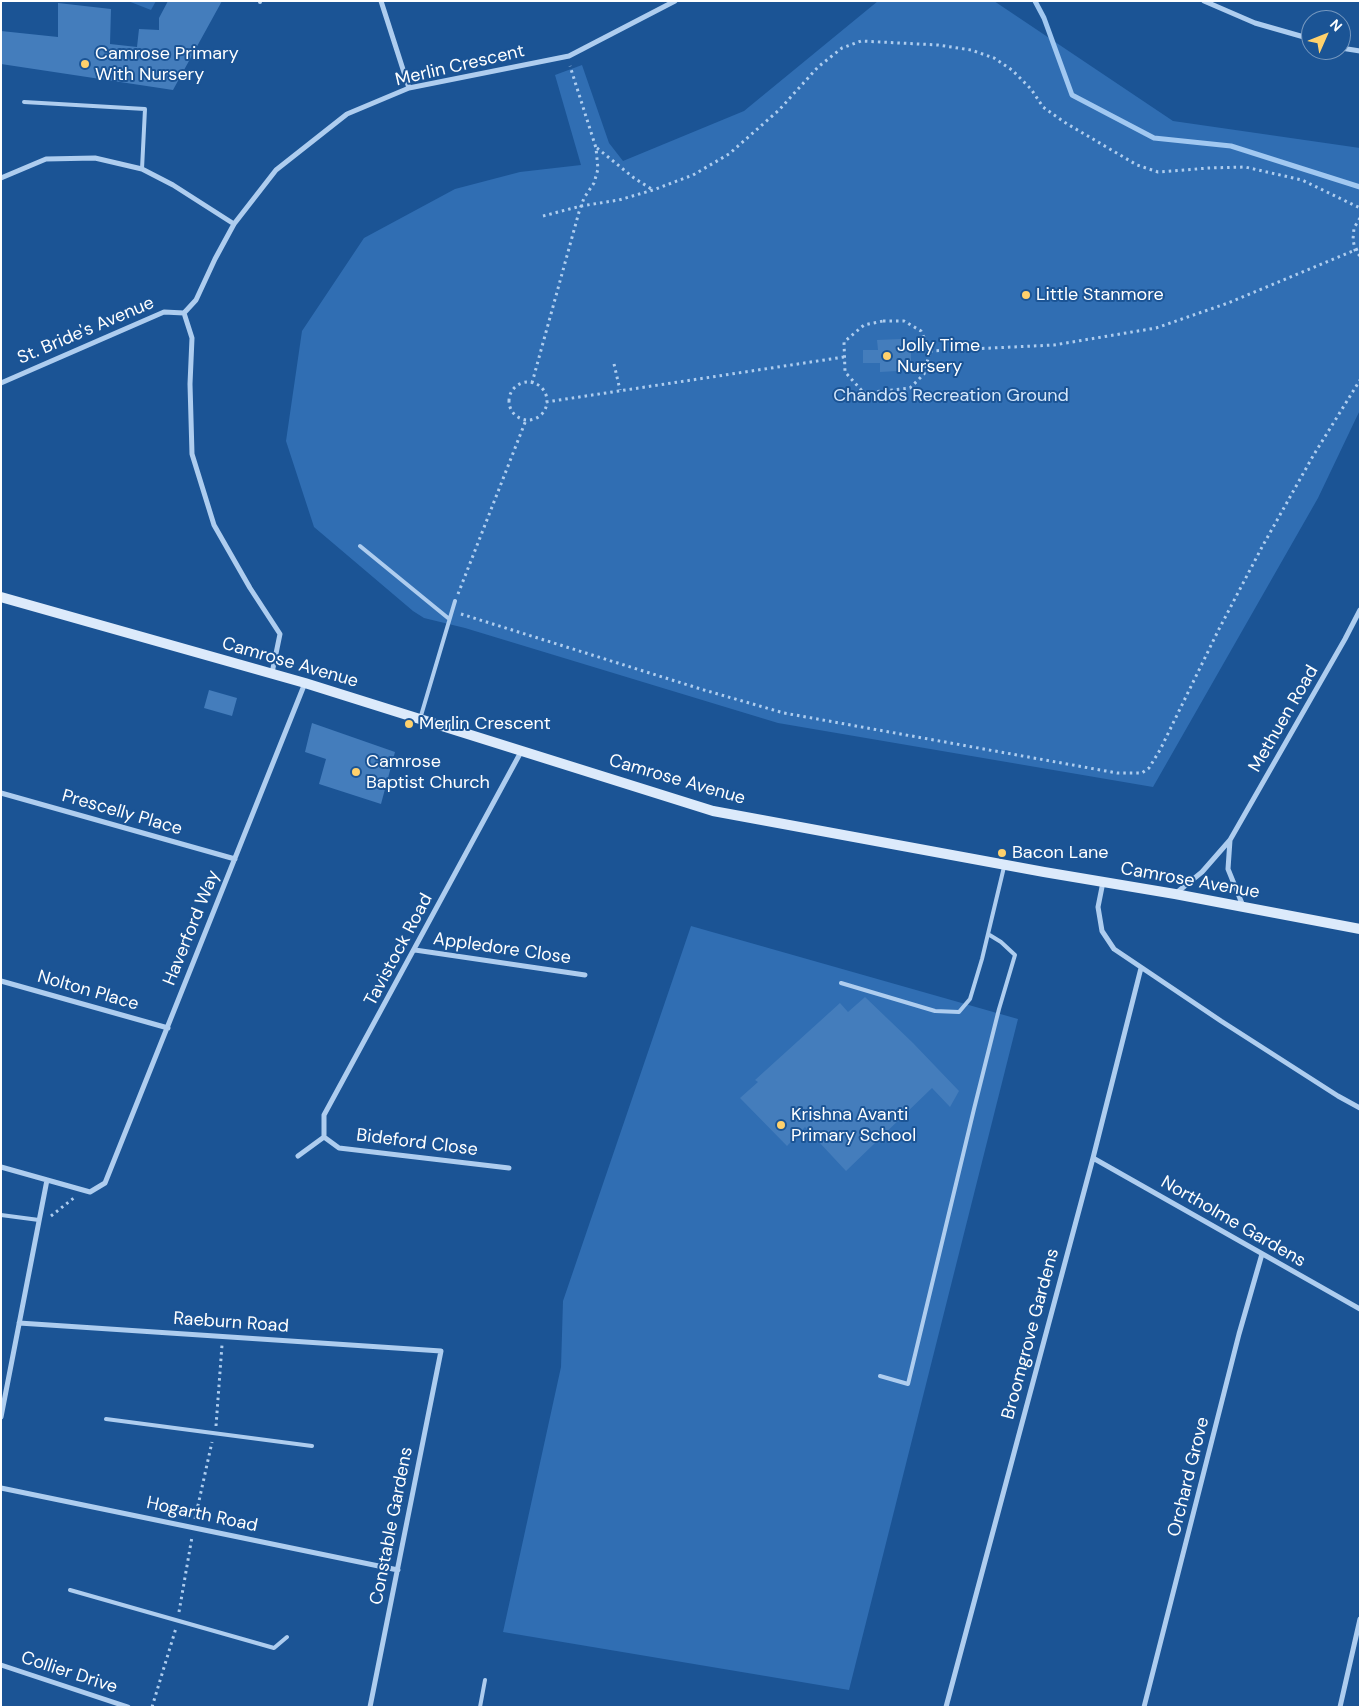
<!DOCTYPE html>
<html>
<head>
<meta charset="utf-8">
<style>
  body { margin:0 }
  #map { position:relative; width:1361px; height:1708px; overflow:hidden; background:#1b5495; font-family:"DM Sans",sans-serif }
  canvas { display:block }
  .frame { position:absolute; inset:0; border:2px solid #fff; pointer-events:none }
  .north { position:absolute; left:1301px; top:10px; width:50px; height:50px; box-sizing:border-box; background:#1b5495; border:1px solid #7698bf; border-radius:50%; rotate:46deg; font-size:14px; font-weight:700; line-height:20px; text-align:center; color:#fff }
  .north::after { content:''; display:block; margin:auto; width:18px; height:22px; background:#ffd16c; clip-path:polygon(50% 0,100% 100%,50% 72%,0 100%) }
</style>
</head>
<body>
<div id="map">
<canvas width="1361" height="1708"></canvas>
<div class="frame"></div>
<div class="north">N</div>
</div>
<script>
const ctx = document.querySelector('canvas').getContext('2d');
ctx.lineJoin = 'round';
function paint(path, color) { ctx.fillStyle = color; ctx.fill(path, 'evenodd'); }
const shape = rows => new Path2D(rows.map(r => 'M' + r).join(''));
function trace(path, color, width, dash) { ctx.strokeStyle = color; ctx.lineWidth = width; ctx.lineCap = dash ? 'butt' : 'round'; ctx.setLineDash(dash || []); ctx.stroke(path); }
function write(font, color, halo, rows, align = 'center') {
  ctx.font = font + ' "DM Sans",sans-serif'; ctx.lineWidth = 4; ctx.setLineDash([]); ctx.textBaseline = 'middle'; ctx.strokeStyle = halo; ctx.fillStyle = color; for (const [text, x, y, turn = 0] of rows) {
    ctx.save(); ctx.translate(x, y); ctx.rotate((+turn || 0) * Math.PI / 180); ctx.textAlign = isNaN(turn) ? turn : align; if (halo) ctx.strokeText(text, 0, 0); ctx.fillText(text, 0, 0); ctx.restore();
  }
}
const green = shape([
  [128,1,156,1,151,10],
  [878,1,994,1,1173,121,1360,148,1360,410,1318,498,1153,787,778,723,465,628,424,618,413,611,314,527,286,441,302,331,364,238,455,189,520,172,581,165,555,75,582,65,609,143,623,161,744,111],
  [691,926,1018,1019,849,1690,503,1632,561,1367,563,1301]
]);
const stream = shape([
  [1035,1,1044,18,1072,95,1154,138,1231,146,1360,187]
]);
const building = shape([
  [168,1,222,1,173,90,1,64,1,31,58,37,58,3,111,9,110,44,137,47,139,29,159,30,159,18],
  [901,339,901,349,911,349,911,362,897,363,897,371,880,372,880,363,863,363,863,350,878,350,877,340],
  [209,690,237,698,232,716,204,708],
  [312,723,395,752,381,804,319,784,326,759,305,752],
  [865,997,913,1043,959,1091,950,1107,932,1088,846,1171,805,1127,787,1146,740,1098,758,1082,755,1080,840,1003,848,1012]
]);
const path = shape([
  [597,148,634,178,653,190],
  [543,216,581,206,619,200,653,190,693,175,729,154,779,110,818,67,842,48,861,41,938,45,971,50,994,58,1012,70,1031,89,1043,107,1064,122,1137,165,1158,172,1209,168,1245,167,1302,180,1360,208],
  [1360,218,1354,228,1353,239,1355,250,1360,256],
  [883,321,904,321,921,331,930,351,924,374,910,388,864,393,845,372,844,342,864,325,883,321],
  [930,351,1054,345,1156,328,1228,303,1360,248],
  [614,364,620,390],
  '509 401a19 19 0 1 1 38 0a19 19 0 1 1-38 0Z',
  [532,383,579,212,584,198,594,183,598,169,596,148,570,66],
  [546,402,844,357],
  [458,594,526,420],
  [461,614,704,690,784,713,1117,773,1142,773,1149,768,1160,750,1218,631,1262,547,1313,456,1360,380],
  [51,1216,75,1197],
  [216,1426,222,1345],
  [195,1519,212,1442],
  [179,1612,192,1537],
  [152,1707,176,1628]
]);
const lane = shape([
  [260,2,260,1],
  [24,102,145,109,142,169],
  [360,546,448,618],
  [420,719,455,601],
  [841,983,935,1011,959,1012,970,999,982,959,1004,867],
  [1,1215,39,1220],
  [880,1376,908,1384,974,1109,999,1009,1015,955,1001,942,988,934],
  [106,1419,312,1446],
  [70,1590,274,1648,287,1637],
  [480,1707,485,1680]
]);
const street = shape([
  [381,1,409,88],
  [1204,1,1255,23,1311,39],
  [1341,48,1360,51],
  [1,178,46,159,95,158,142,169,173,185,234,224],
  [184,313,196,300,215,259,234,224,276,170,347,114,409,88,569,56,675,1],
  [184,313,192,338,190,384,192,454,214,525,250,588,280,634,272,673],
  [1,383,164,312,184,313],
  [1,793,235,859],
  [1230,840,1228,869,1243,906],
  [1103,882,1098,907,1102,931,1114,949,1221,1021,1338,1096,1360,1108],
  [1175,894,1202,872,1230,840,1345,639,1360,610],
  [415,950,585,975],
  [1,981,168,1028],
  [324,1137,339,1148,509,1168],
  [298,1156,324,1137,324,1115,522,750],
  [1093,1158,1360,1309],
  [1,1167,90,1192,105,1183,305,683],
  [19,1323,441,1351,370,1707],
  [1,1417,47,1180],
  [1,1488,398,1570],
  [1,1665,128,1707],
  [946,1707,1093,1158,1141,968],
  [1144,1707,1239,1334,1262,1254],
  [1340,1707,1360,1619]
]);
const secondary = shape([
  [1,597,305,683,713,811,1044,872,1175,894,1360,929]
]);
const markers = [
  [85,64,5,"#ffd16c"],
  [1026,295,5,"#ffd16c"],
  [887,356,5,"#ffd16c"],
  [409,724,5,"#ffd16c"],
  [356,772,5,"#ffd16c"],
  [1002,853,5,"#ffd16c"],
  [781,1125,5,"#ffd16c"]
];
const poiNames = [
  ["Camrose Primary",95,54],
  ["With Nursery",95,75],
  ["Little Stanmore",1036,295],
  ["Jolly Time",897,346],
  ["Nursery",897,367],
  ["Merlin Crescent",419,724],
  ["Camrose",366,762],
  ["Baptist Church",366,783],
  ["Bacon Lane",1012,853],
  ["Krishna Avanti",791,1115],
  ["Primary School",791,1136]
];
const streetNames = [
  ["Merlin Crescent",460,66,-13],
  ["St. Bride's Avenue",86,331,-23],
  ["Camrose Avenue",290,663,16],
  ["Methuen Road",1284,719,-60],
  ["Camrose Avenue",677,780,16],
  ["Prescelly Place",122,813,16],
  ["Camrose Avenue",1190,881,10],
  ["Haverford Way",192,928,-68],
  ["Appledore Close",502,949,8],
  ["Tavistock Road",399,950,-62],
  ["Nolton Place",88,991,16],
  ["Bideford Close",417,1143,7],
  ["Northolme Gardens",1233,1222,30],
  ["Raeburn Road",231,1323,4],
  ["Broomgrove Gardens",1031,1334,-75],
  ["Orchard Grove",1189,1477,-76],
  ["Hogarth Road",202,1515,12],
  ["Constable Gardens",392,1526,-79],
  ["Collier Drive",69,1673,18]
];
const parkNames = [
  ["Chandos Recreation Ground",951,396]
];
paint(green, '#306eb3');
trace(stream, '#a1c8f1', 5);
paint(building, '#447dbc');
trace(path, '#aecdef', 3, [2.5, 4]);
trace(lane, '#aecdef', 4);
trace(street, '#aecdef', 5);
trace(secondary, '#dceafb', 10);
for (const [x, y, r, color] of markers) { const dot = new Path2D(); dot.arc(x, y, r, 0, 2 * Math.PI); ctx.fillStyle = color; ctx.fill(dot); trace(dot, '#1b5495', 2); }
write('18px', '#fff', '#1b5495', poiNames, 'left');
write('18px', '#fff', '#1b5495', streetNames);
write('18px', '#d5e7fb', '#1b5495', parkNames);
</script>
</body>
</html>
